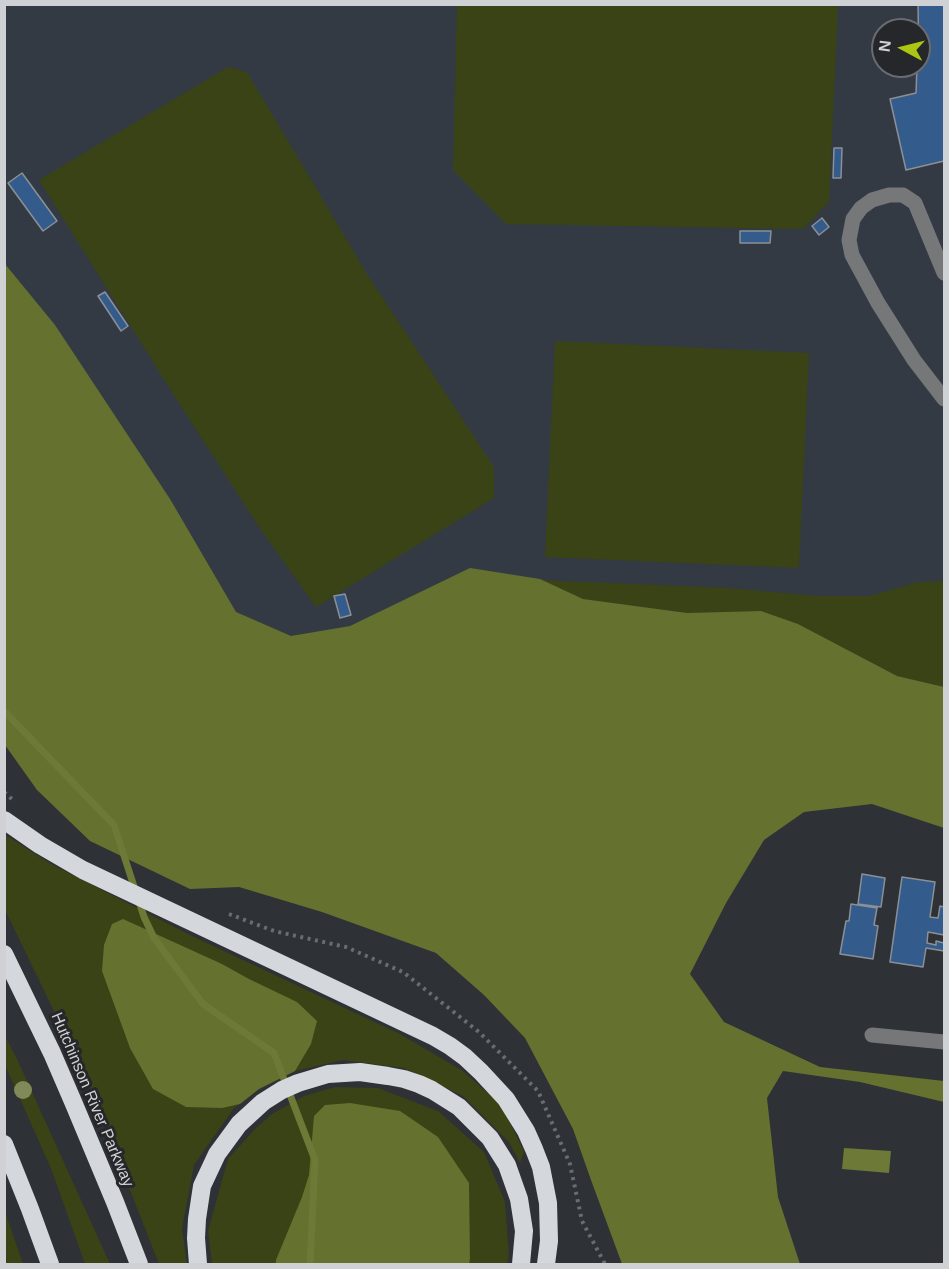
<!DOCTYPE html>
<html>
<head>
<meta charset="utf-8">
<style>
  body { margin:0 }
  #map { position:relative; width:949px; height:1269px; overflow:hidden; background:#2e3135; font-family:Helvetica,sans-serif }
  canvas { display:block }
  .frame { position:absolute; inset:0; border:6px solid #cfd1d4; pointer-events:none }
  .north { position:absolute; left:871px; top:18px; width:60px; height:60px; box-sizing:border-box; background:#25272b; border:2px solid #696b6f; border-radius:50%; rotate:277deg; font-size:16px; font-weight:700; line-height:24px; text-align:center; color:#cfd1d4 }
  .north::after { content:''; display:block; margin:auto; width:21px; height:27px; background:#acc611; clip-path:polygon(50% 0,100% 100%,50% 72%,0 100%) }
</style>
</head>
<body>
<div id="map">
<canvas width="949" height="1269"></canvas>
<div class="frame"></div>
<div class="north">N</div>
</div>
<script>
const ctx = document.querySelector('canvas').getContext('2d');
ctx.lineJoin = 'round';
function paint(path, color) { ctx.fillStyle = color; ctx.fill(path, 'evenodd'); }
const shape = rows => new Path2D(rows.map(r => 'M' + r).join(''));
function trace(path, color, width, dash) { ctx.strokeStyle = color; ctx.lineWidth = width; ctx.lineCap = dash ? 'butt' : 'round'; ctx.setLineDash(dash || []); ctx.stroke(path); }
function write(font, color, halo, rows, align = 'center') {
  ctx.font = font + ' Helvetica,sans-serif'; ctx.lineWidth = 6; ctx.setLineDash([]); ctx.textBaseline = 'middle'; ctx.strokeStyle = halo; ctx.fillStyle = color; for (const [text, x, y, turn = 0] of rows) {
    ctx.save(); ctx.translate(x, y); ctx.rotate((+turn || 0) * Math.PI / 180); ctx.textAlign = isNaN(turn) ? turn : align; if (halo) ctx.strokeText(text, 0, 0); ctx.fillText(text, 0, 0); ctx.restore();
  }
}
const built = shape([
  [4,5,944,5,944,790,5,629],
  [883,30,919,30,919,66,883,66]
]);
const green = shape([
  [457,5,838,5,829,202,803,229,506,224,453,170],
  [228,67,247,72,367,274,494,467,494,498,316,607,261,530,175,397,39,180],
  [555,341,809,353,799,568,545,557],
  [540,580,729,588,818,596,869,596,919,582,944,581,944,687,897,676,798,624,761,611,687,613,583,599],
  [4,834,51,864,192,936,400,1034,463,1071,502,1106,524,1152,520,1163,509,1142,463,1096,404,1068,343,1060,295,1071,259,1089,234,1108,194,1165,182,1229,187,1264,159,1264,85,1075,5,910],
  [4,1034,18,1061,110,1264,85,1264,52,1171,5,1065],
  [335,1087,378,1088,438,1111,484,1152,505,1202,509,1255,507,1264,212,1264,208,1231,228,1159,255,1129,272,1114,304,1096],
  [5,1212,19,1252,23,1264,5,1264]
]);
const forest = shape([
  [5,264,55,325,170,499,236,612,291,636,350,626,470,568,540,579,583,599,687,613,761,611,798,624,897,676,944,687,944,828,872,804,804,812,764,840,726,903,690,974,724,1022,820,1067,944,1081,944,1102,860,1082,783,1071,767,1098,778,1197,800,1264,622,1264,591,1180,573,1129,525,1038,484,995,436,953,322,912,239,887,190,889,90,841,37,790,5,745],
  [123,919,222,964,249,979,297,1002,317,1021,311,1044,295,1071,259,1089,240,1104,222,1108,186,1107,153,1089,130,1048,102,971,104,945,112,924],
  [350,1103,400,1111,438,1137,469,1183,470,1259,469,1264,276,1264,276,1260,302,1197,309,1175,314,1116,325,1105]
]);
const water = shape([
  [844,1148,891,1151,889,1173,842,1169]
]);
const stream = shape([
  [4,711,114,825,144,917,154,938,203,1004,274,1053,315,1160,310,1264]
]);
const building = shape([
  [918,4,944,4,944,161,906,170,890,99,916,93,917,66,919,66,918,4],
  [834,148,842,148,841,178,833,178,834,148],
  [22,173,57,221,43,231,8,183,22,173],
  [822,218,829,227,819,235,812,226,822,218],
  [740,231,771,231,770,243,740,243,740,231],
  [105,292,128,326,121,331,98,296,105,292],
  [345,594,351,615,340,618,334,596,345,594],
  [862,874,885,878,881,907,858,904,862,874],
  [902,877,935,882,930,917,938,918,940,906,944,907,944,935,928,932,927,943,936,945,936,941,944,943,944,951,926,948,923,967,890,962,902,877],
  [851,904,877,908,874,925,878,926,873,959,840,954,846,921,849,921,851,904]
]);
const path = shape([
  [4,792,14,801],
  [229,914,274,931,346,947,403,972,479,1032,538,1091,570,1164,582,1221,605,1264]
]);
const minor = shape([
  [944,273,915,203,903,195,889,195,872,200,861,208,853,219,849,240,852,255,878,303,914,360,944,399],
  [872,1035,944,1042]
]);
const highway = shape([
  [4,820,40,845,83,870,433,1036,450,1046,465,1057,481,1072,506,1099,526,1131,534,1149,541,1167,548,1203,549,1241,546,1264],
  [4,954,52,1053,74,1104,115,1202,139,1264],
  [4,1144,30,1209,50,1264],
  [198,1264,196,1238,197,1219,202,1186,217,1154,239,1124,263,1102,282,1090,298,1083,328,1074,360,1072,388,1076,404,1079,419,1084,432,1090,459,1107,490,1138,507,1165,519,1199,524,1231,521,1264]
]);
const trees = [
  [23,1090]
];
const streetNames = [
  ["Hutchinson River Parkway",92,1100,67]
];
paint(built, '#333a43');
paint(green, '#3a4315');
paint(forest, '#65712f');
paint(water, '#6c7937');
trace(stream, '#6c7937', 7);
paint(building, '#335b8c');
trace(building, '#8c9094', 1.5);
trace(path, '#696c70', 4, [3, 4.5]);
trace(minor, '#757779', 15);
trace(highway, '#d4d8dd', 18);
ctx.fillStyle = '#7e8b59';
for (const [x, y] of trees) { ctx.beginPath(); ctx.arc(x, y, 9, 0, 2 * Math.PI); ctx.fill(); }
write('16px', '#cfd1d4', '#25272b', streetNames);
</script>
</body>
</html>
